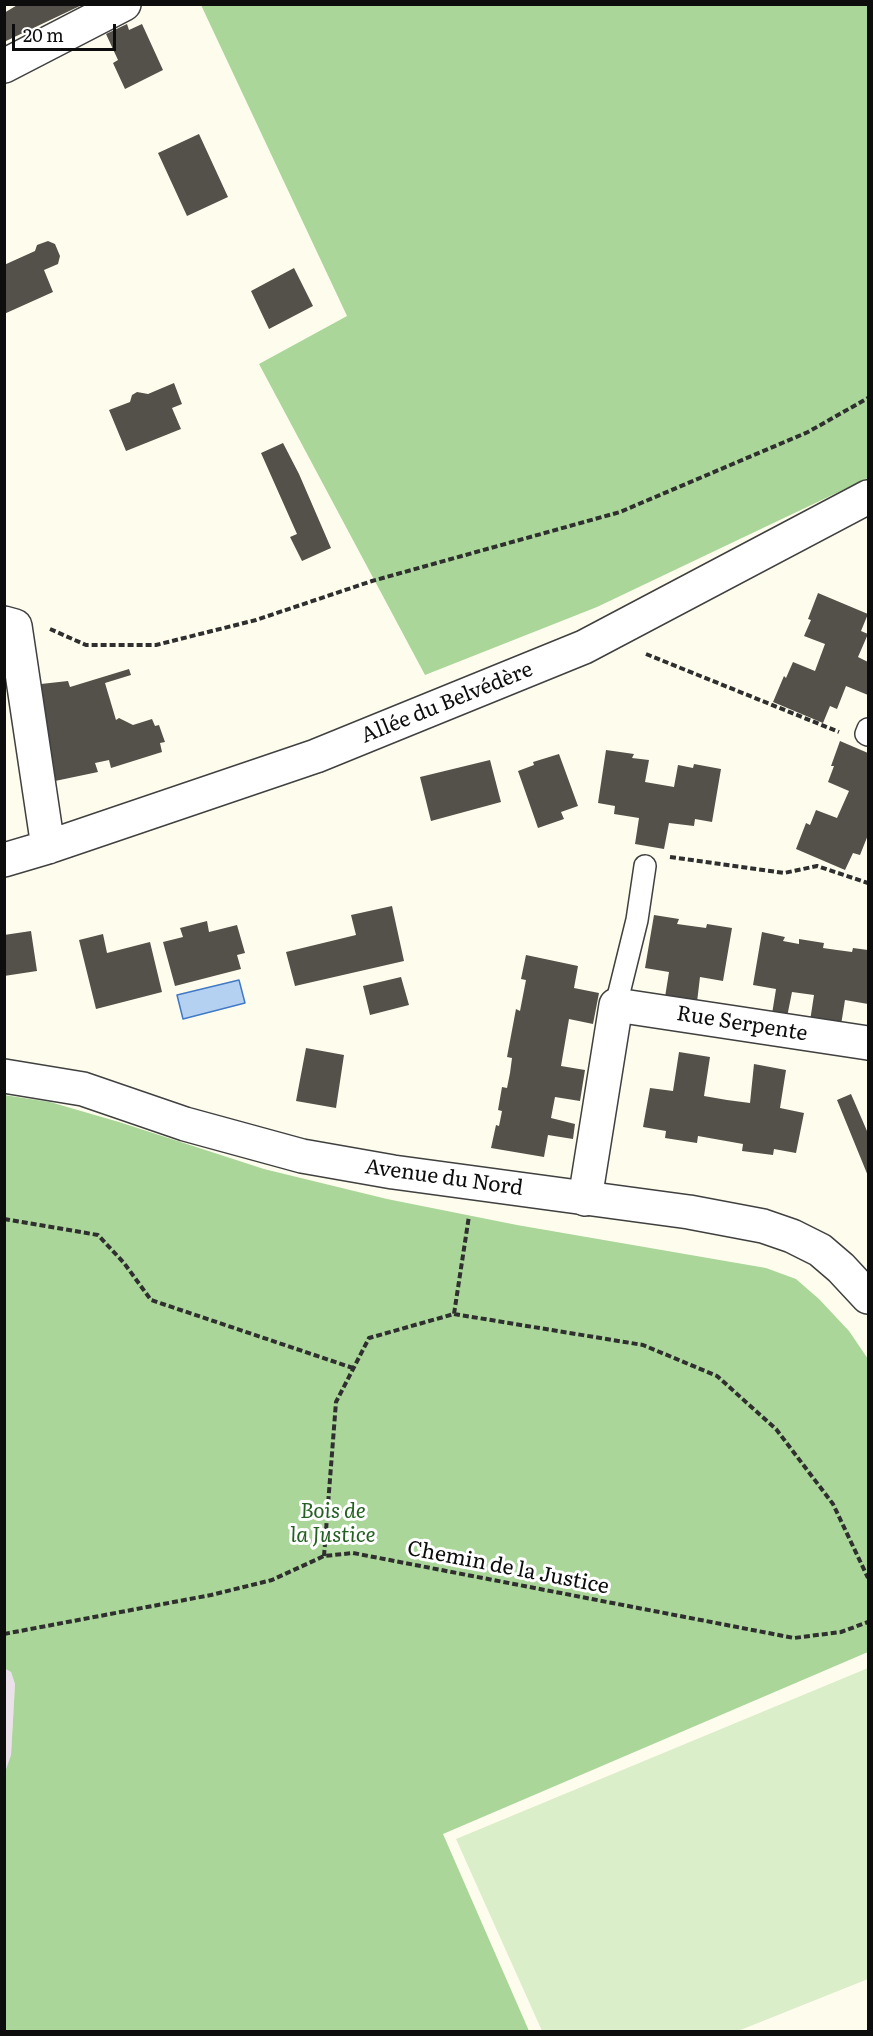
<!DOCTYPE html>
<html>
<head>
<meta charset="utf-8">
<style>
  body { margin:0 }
  #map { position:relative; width:873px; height:2036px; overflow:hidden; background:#fefded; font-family:Literata,serif }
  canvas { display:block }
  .frame { position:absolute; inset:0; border:6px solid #0d0d0d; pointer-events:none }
  .scale { position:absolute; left:12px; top:24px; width:104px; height:27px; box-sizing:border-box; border:3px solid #0d0d0d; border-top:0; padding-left:8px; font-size:18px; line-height:21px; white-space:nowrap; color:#0d0d0d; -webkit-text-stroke:4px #fff; paint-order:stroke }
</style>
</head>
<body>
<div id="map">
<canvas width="873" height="2036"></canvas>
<div class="frame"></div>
<div class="scale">20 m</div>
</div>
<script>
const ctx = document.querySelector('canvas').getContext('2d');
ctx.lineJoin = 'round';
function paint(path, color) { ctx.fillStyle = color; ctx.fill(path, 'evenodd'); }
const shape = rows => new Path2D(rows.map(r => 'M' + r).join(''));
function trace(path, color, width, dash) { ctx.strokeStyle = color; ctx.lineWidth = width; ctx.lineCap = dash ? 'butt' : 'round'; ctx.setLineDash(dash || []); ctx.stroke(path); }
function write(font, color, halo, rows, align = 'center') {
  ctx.font = font + ' Literata,serif'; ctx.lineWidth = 6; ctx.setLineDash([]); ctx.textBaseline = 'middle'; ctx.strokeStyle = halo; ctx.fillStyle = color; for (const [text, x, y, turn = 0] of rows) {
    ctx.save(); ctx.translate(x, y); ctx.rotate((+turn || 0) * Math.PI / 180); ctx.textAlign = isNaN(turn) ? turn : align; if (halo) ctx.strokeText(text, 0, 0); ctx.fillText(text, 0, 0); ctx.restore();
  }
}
const industrial = shape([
  [5,1668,11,1672,15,1684,11,1755,5,1775]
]);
const forest = shape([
  [201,5,868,5,868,478,597,607,425,675,259,364,347,316],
  [4,1095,50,1102,119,1122,264,1169,387,1199,517,1225,766,1268,796,1279,819,1299,849,1331,868,1359,868,1652,443,1834,529,2031,5,2031,4,1775,11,1755,15,1684,11,1672,4,1668]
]);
const pitch = shape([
  [868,1668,868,1979,738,2031,542,2031,456,1839]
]);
const water = shape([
  [239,980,245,1003,183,1019,177,995,239,980]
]);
const building = shape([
  [19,4,84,4,6,41,4,38,4,13],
  [127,24,129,30,142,24,163,70,125,89,113,63,118,60,106,34],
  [199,134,228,197,187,216,158,153],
  [48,241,55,244,60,256,58,264,44,270,53,292,4,314,4,265,35,251,37,245],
  [294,268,313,306,269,329,251,291],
  [174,383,182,404,172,408,181,429,126,451,109,410,130,402,132,395,137,392,148,394],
  [283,443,299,474,331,548,302,561,290,537,297,534,261,453],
  [818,593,868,614,861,631,868,634,858,657,868,662,868,695,846,686,837,709,830,706,823,723,773,702,784,676,786,678,793,662,815,671,825,644,804,636,811,620,808,619],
  [129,669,131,675,105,683,116,720,119,718,133,725,152,719,155,726,159,725,165,742,160,743,162,752,111,768,109,760,95,763,98,772,55,781,41,684,68,681,70,687],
  [840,741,868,753,868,835,860,855,853,853,845,870,796,849,806,823,810,825,816,810,837,818,849,791,828,782,834,766,831,766],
  [606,750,634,754,632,758,649,760,645,782,674,787,678,765,693,768,694,764,721,769,712,822,695,819,694,826,669,823,664,849,635,844,639,818,614,814,615,806,598,803],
  [559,754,578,806,561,812,564,819,538,828,518,771,534,765,533,762],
  [490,760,501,802,431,821,420,777],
  [392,906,404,961,295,986,286,952,356,935,351,915],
  [654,915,679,919,677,924,706,928,707,924,732,928,723,981,700,977,697,1002,665,997,669,972,645,968],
  [207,921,209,932,237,925,245,953,237,955,241,969,175,986,163,942,183,937,180,928],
  [31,931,37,971,4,976,4,935],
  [762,932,785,937,783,941,799,944,799,939,824,943,823,948,837,950,852,952,853,948,868,950,868,1004,845,1000,841,1025,810,1021,814,995,792,992,787,1017,772,1014,776,989,753,985],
  [103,934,107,953,150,942,162,992,96,1009,79,940],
  [526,955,578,966,574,988,599,993,593,1024,569,1019,561,1066,585,1070,580,1101,555,1097,551,1118,575,1124,573,1139,548,1135,544,1157,491,1148,496,1125,499,1126,502,1111,498,1110,502,1087,507,1088,510,1073,512,1058,507,1057,516,1009,520,1011,526,980,521,979],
  [401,977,409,1005,370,1015,363,986],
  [306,1048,344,1055,336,1108,296,1101],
  [679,1052,710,1057,704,1096,727,1100,750,1103,754,1064,786,1070,780,1108,804,1113,796,1153,774,1149,773,1155,742,1151,743,1144,698,1136,697,1143,665,1138,666,1131,643,1127,650,1088,673,1091],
  [851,1094,867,1131,868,1130,868,1176,837,1100]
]);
const path = shape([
  [50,629,86,645,156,645,256,620,372,581,620,512,808,432,868,398],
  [646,654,839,732],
  [670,857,784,873,817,866,868,883],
  [4,1219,98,1235,124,1263,151,1300,353,1368],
  [454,1314,643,1345,717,1376,776,1429,833,1504,868,1578],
  [324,1556,336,1402,369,1338,454,1314,469,1216],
  [4,1634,211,1595,272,1580,324,1556,353,1553,794,1638,841,1632,868,1622]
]);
const service = shape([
  [868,729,866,734,868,735],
  [616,1005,637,920,645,866]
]);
const minor = shape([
  [4,623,15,626,48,847],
  [4,860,48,847,316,756,584,647,868,497],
  [585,1199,616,1005,868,1043]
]);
const tertiary = shape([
  [4,66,124,4],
  [4,1076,83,1089,185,1124,302,1156,393,1172,689,1212,763,1226,792,1236,820,1250,841,1268,868,1297]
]);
const streetNames = [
  ["Allée du Belvédère",447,703,-22],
  ["Rue Serpente",742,1024,9],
  ["Avenue du Nord",444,1178,8],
  ["Chemin de la Justice",508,1568,11]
];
const parkNames = [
  ["Bois de",333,1512],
  ["la Justice",333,1536]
];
paint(industrial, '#ebe1ea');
paint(forest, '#aad699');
paint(pitch, '#dbeeca');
paint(water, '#b5d1f2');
trace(water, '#4179c4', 1.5);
paint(building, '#54504a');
trace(service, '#404040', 24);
trace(minor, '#404040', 36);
trace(tertiary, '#404040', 36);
trace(path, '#2f2f2f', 4, [6, 3]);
trace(service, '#fff', 21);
trace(minor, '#fff', 33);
trace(tertiary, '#fff', 33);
write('21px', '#0d0d0d', '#fff', streetNames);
write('italic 21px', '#246021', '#fff', parkNames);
</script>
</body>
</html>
